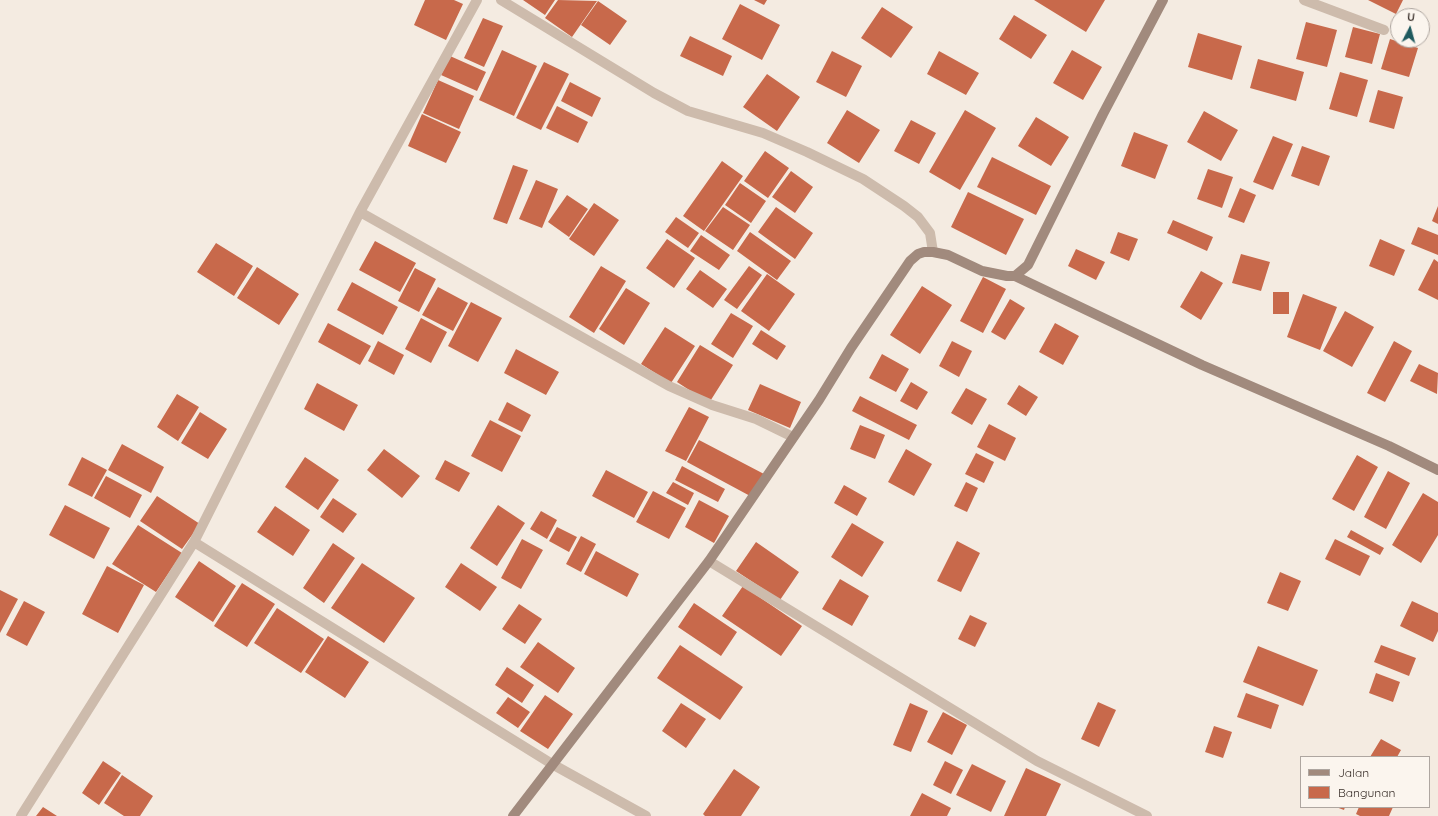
<!DOCTYPE html>
<html>
<head>
<meta charset="utf-8">
<style>
  body { margin:0 }
  #map { position:relative; width:1438px; height:816px; overflow:hidden; background:#f4ebe1; font-family:Quicksand,sans-serif }
  canvas { display:block }
  .legend { position:absolute; left:1300px; top:756px; width:130px; height:52px; box-sizing:border-box; background:#fbf5ee; border:1px solid #aea6a0; margin:0; padding:5px 7px; list-style:none; font-size:12px; color:#3b302b }
  .legend li { display:flex; align-items:center; gap:8px; height:20px }
  .legend b { width:20px; border:1px solid #aea6a0 }
  .north { position:absolute; left:1390px; top:8px; width:40px; height:40px; box-sizing:border-box; background:#fbf5ee; border:1px solid #aea6a0; border-radius:50%; rotate:6deg; font-size:11px; font-weight:700; line-height:16px; text-align:center; color:#3b302b }
  .north::after { content:''; display:block; margin:auto; width:14px; height:18px; background:#1f5a5e; clip-path:polygon(50% 0,100% 100%,50% 72%,0 100%) }
</style>
</head>
<body>
<div id="map">
<canvas width="1438" height="816"></canvas>
<ul class="legend">
<li><b style="height:5px;background:#a18a7d"></b>Jalan</li>
<li><b style="height:11px;background:#c8694b"></b>Bangunan</li>
</ul>
<div class="north">U</div>
</div>
<script>
const ctx = document.querySelector('canvas').getContext('2d');
ctx.lineJoin = 'round';
function paint(path, color) { ctx.fillStyle = color; ctx.fill(path, 'evenodd'); }
const shape = rows => new Path2D(rows.map(r => 'M' + r).join(''));
function trace(path, color, width, dash) { ctx.strokeStyle = color; ctx.lineWidth = width; ctx.lineCap = dash ? 'butt' : 'round'; ctx.setLineDash(dash || []); ctx.stroke(path); }
const building = shape([
  [425,0,454,0,463,4,446,40,414,25],
  [523,0,555,0,545,15],
  [558,0,597,1,572,37,545,18],
  [754,0,767,0,764,5],
  [1034,0,1105,0,1086,32],
  [1368,0,1403,0,1396,14],
  [598,1,627,21,610,45,581,25],
  [740,4,780,25,762,60,722,39],
  [882,7,913,27,891,58,861,38],
  [1014,15,1047,35,1031,59,999,39],
  [483,18,503,26,484,67,464,58],
  [1306,22,1337,30,1327,67,1296,59],
  [1353,27,1380,34,1372,64,1345,57],
  [1198,33,1242,46,1232,80,1188,67],
  [690,36,732,56,723,76,680,56],
  [1390,39,1418,48,1409,77,1381,69],
  [502,50,537,66,514,116,479,100],
  [1072,50,1102,67,1083,100,1053,83],
  [832,51,862,66,846,97,816,82],
  [939,51,979,73,966,95,927,74],
  [450,56,486,72,477,91,441,75],
  [1258,59,1304,72,1296,101,1250,88],
  [544,62,569,74,541,130,516,118],
  [1340,72,1368,80,1357,117,1329,109],
  [767,74,800,97,777,131,743,107],
  [438,80,474,96,459,129,423,113],
  [570,82,601,98,592,117,561,101],
  [1378,90,1403,97,1394,129,1369,122],
  [557,106,588,122,578,143,546,128],
  [847,110,880,130,859,163,827,143],
  [965,110,996,128,960,190,929,172],
  [1204,111,1238,130,1221,161,1187,142],
  [422,114,461,132,446,163,408,146],
  [1036,117,1069,137,1051,166,1018,146],
  [911,120,936,133,919,164,894,151],
  [1134,132,1168,145,1155,179,1121,166],
  [1273,136,1293,144,1273,190,1253,182],
  [1302,146,1330,156,1319,186,1291,176],
  [765,151,789,168,768,198,744,181],
  [992,157,1051,186,1036,215,977,187],
  [722,161,743,176,704,231,683,216],
  [513,165,528,170,507,224,493,219],
  [1208,169,1233,177,1222,208,1197,199],
  [791,171,813,187,795,213,772,197],
  [536,180,558,189,542,228,519,219],
  [740,183,766,201,751,223,725,205],
  [1240,188,1256,195,1244,223,1228,217],
  [968,192,1024,219,1006,255,951,227],
  [567,195,588,209,569,237,548,222],
  [594,203,619,220,594,256,569,239],
  [1438,206,1438,224,1432,221],
  [723,207,750,225,733,250,705,231],
  [776,207,813,233,795,259,758,232],
  [676,217,699,233,688,248,665,232],
  [1173,220,1213,237,1207,251,1167,233],
  [1418,227,1438,235,1438,255,1411,244],
  [750,232,791,261,777,280,737,251],
  [1118,232,1138,239,1129,261,1110,253],
  [701,235,730,255,719,270,690,251],
  [667,239,695,258,674,288,646,268],
  [1380,239,1405,250,1394,276,1369,266],
  [375,241,416,263,400,292,359,270],
  [216,243,253,266,234,296,197,272],
  [1076,249,1105,262,1096,280,1068,266],
  [1241,254,1270,262,1261,291,1232,283],
  [1434,259,1438,262,1438,300,1418,290],
  [601,266,626,281,594,333,569,317],
  [749,266,762,275,737,309,724,300],
  [257,267,299,294,279,325,237,298],
  [415,268,436,279,419,312,398,301],
  [700,270,727,289,713,308,686,289],
  [1201,271,1223,283,1201,320,1180,307],
  [767,274,795,294,769,331,741,311],
  [983,277,1006,289,983,333,960,321],
  [352,282,398,307,383,335,337,310],
  [922,286,952,305,920,354,890,335],
  [438,287,468,303,453,331,422,315],
  [626,288,650,303,624,345,599,329],
  [1273,292,1289,292,1289,314,1273,314],
  [1303,294,1337,307,1320,350,1287,337],
  [1010,299,1025,308,1005,340,991,332],
  [471,302,502,318,478,362,448,346],
  [1345,311,1374,327,1352,367,1323,351],
  [731,313,753,326,733,358,711,344],
  [421,318,447,332,431,363,405,349],
  [328,323,371,346,360,365,318,342],
  [1055,323,1079,336,1063,365,1039,352],
  [665,327,695,346,671,383,641,364],
  [761,330,786,346,777,360,752,344],
  [378,341,404,355,394,375,368,361],
  [952,341,972,351,959,377,939,366],
  [1394,341,1412,351,1385,402,1367,393],
  [700,345,733,365,709,403,677,382],
  [516,349,559,372,546,395,504,373],
  [882,354,909,369,896,392,869,378],
  [1419,364,1438,373,1437,394,1410,381],
  [911,382,928,392,917,410,900,401],
  [317,383,358,405,344,431,304,409],
  [760,384,801,402,790,428,748,410],
  [1019,385,1038,397,1026,416,1007,404],
  [966,388,987,399,972,425,951,413],
  [177,394,199,407,178,441,157,427],
  [860,396,917,425,909,440,852,411],
  [507,402,531,415,522,432,498,420],
  [689,407,709,417,686,461,665,451],
  [200,412,227,429,208,459,181,443],
  [490,420,521,436,502,472,471,456],
  [989,424,1016,438,1005,461,977,447],
  [860,425,885,435,875,459,850,449],
  [699,440,764,474,752,497,687,462],
  [122,444,164,467,151,493,108,470],
  [384,449,420,476,402,498,367,470],
  [906,449,932,464,914,496,888,482],
  [976,453,994,462,984,483,965,474],
  [1357,455,1378,467,1354,511,1332,499],
  [82,457,107,470,92,497,68,485],
  [305,457,339,480,318,510,285,487],
  [445,460,470,473,459,492,435,479],
  [682,466,725,489,718,502,675,480],
  [606,470,648,492,634,518,592,496],
  [1388,471,1410,483,1386,529,1364,517],
  [106,476,142,495,130,518,94,498],
  [673,482,694,493,688,505,666,493],
  [966,482,978,488,967,512,954,506],
  [844,485,867,498,857,516,834,503],
  [653,491,686,508,669,539,636,522],
  [1423,493,1438,502,1438,535,1421,563,1392,545],
  [157,496,200,524,182,549,140,521],
  [333,498,357,514,343,533,320,517],
  [699,500,729,516,714,543,685,527],
  [65,505,110,528,94,559,49,535],
  [498,505,525,523,497,566,470,548],
  [275,506,310,530,293,556,257,532],
  [541,511,557,520,547,539,530,529],
  [852,523,884,542,862,577,831,557],
  [138,525,182,553,156,592,112,564],
  [557,527,577,537,569,552,549,541],
  [1351,530,1384,548,1380,555,1347,537],
  [581,536,596,544,581,572,566,564],
  [522,539,543,550,521,589,501,578],
  [1335,539,1370,556,1360,576,1325,559],
  [957,541,980,553,961,592,937,581],
  [756,542,799,572,780,600,736,571],
  [333,543,355,558,324,603,303,588],
  [596,551,639,574,627,597,584,574],
  [199,561,236,586,213,622,175,597],
  [362,563,415,598,384,643,331,608],
  [461,563,497,587,480,611,445,587],
  [107,566,144,585,118,633,82,614],
  [1280,572,1301,581,1288,611,1267,603],
  [840,579,869,596,852,626,822,609],
  [242,583,275,604,247,647,214,626],
  [743,586,802,626,781,656,722,616],
  [0,590,18,599,0,633],
  [24,601,45,612,27,646,6,635],
  [1412,601,1438,613,1438,631,1433,642,1400,626],
  [694,603,737,632,721,656,678,627],
  [519,604,542,619,525,644,502,629],
  [277,608,324,639,301,673,254,643],
  [970,615,987,623,975,647,958,639],
  [328,636,369,662,345,698,305,672],
  [538,642,575,668,558,693,520,667],
  [680,645,743,687,720,720,657,678],
  [1381,645,1416,658,1409,676,1374,662],
  [1258,646,1318,670,1303,706,1243,682],
  [507,667,534,685,522,703,495,685],
  [1376,673,1400,682,1393,702,1369,693],
  [1246,693,1279,705,1271,729,1237,717],
  [545,695,573,714,548,749,520,731],
  [508,697,530,712,518,728,496,713],
  [1098,702,1116,710,1099,747,1081,739],
  [681,703,706,719,686,748,662,731],
  [910,703,928,711,911,752,893,745],
  [943,712,967,725,952,755,927,742],
  [1214,726,1232,732,1223,758,1205,752],
  [1381,739,1401,750,1397,757,1370,757],
  [103,761,121,773,99,805,82,793],
  [945,761,963,770,951,794,933,785],
  [972,764,1006,781,991,812,956,795],
  [1026,768,1061,784,1046,816,1004,816],
  [734,769,760,787,741,816,705,816,703,814],
  [122,775,153,796,140,816,124,816,104,803],
  [922,793,951,808,947,816,910,816],
  [43,807,57,816,36,816],
  [1336,807,1345,807,1344,810],
  [1359,807,1393,807,1389,816,1360,816,1356,814]
]);
const street = shape([
  [501,0,654,93,688,111,763,133,807,152,863,179,904,206,918,217,930,233,933,252],
  [1304,0,1384,30],
  [360,212,669,386,712,405,756,419,793,437],
  [194,542,552,764,646,816],
  [709,561,1037,761,1147,816],
  [21,816,194,542,360,212,477,0]
]);
const secondary = shape([
  [1015,276,1202,365,1389,446,1438,470],
  [513,816,709,561,819,400,851,348,910,261,918,254,924,252,933,252,948,255,982,271,1007,276,1015,276,1028,265,1103,114,1163,0]
]);
paint(building, '#c8694b');
trace(street, '#cdbbac', 10);
trace(secondary, '#a18a7d', 10);
</script>
</body>
</html>
